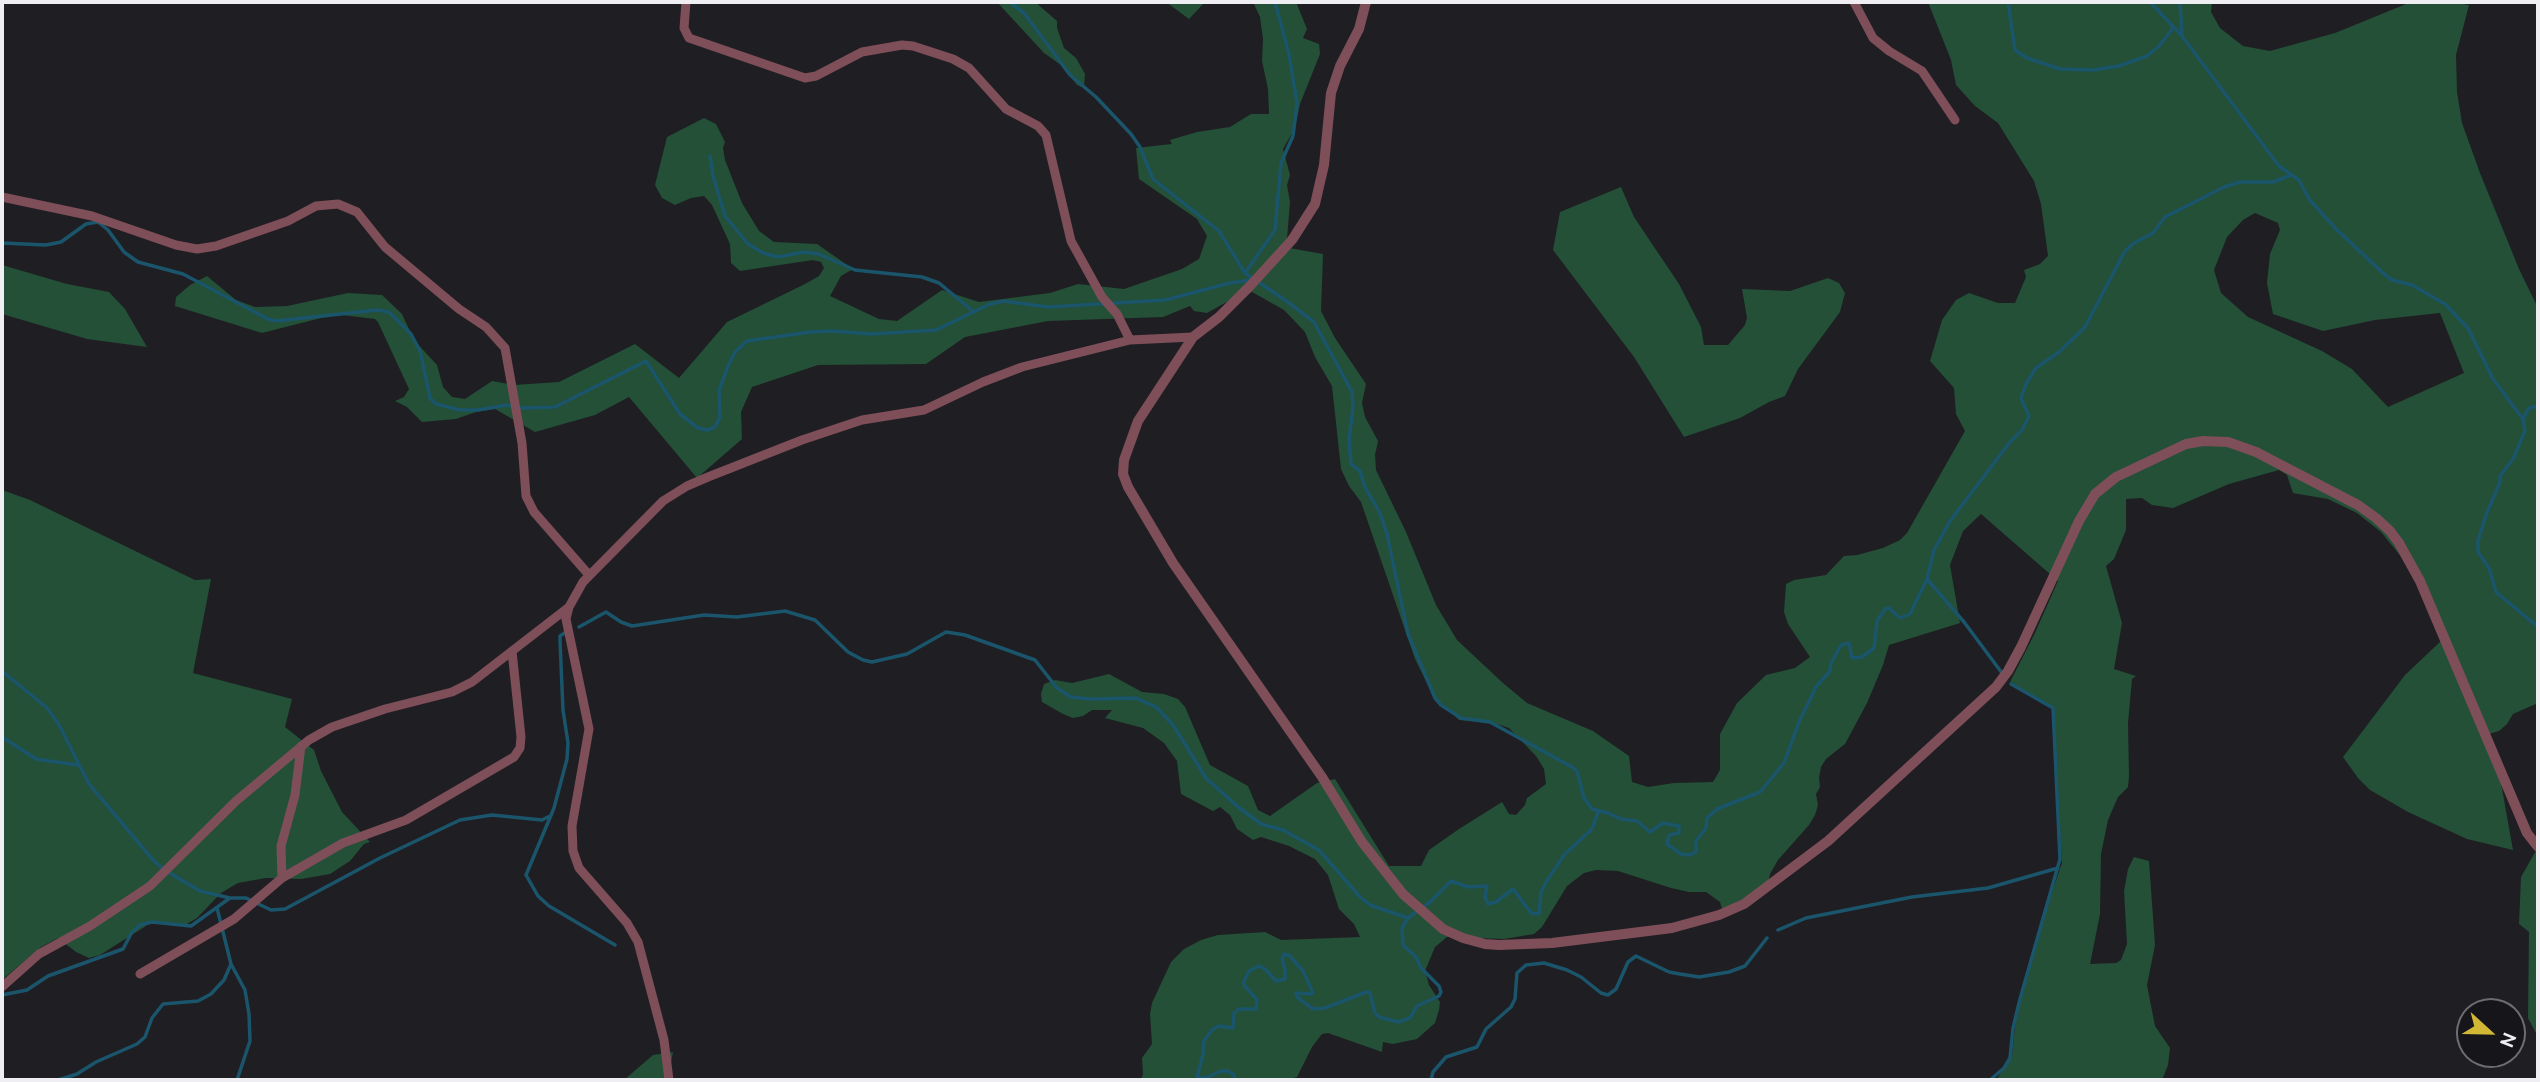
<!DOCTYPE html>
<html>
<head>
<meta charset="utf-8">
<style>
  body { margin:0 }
  #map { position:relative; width:2540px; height:1082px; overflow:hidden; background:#1f1e23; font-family:Ubuntu,sans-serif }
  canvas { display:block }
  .frame { position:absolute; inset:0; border:4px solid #efeff3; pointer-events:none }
  .north { position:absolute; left:2456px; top:998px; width:70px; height:70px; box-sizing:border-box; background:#16151a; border:2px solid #6d6c71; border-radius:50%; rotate:112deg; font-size:19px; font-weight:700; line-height:28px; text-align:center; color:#efeff3 }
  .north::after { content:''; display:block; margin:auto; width:24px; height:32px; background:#d2b735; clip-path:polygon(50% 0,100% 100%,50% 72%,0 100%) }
</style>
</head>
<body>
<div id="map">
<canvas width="2540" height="1082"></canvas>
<div class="frame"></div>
<div class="north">N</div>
</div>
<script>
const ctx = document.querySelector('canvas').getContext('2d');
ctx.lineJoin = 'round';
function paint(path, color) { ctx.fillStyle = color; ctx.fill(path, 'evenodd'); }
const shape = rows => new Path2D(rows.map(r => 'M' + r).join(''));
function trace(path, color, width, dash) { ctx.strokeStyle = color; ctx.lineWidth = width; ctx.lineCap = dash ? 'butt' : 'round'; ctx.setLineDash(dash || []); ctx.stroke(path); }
const green = shape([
  [997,2,1035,2,1057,21,1057,28,1064,48,1076,58,1085,74,1084,88,1077,85,1061,65,1044,53],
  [1166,2,1205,2,1189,19],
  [1253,2,1296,2,1307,29,1303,38,1319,44,1320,54,1300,104,1295,128,1283,149,1290,175,1287,185,1290,202,1287,239,1289,248,1323,254,1321,311,1335,338,1366,384,1362,403,1365,417,1378,441,1375,455,1376,470,1406,532,1436,605,1457,640,1503,683,1527,703,1593,731,1629,756,1632,782,1648,787,1674,783,1713,782,1720,770,1720,734,1737,703,1766,675,1795,668,1810,657,1788,624,1784,612,1786,584,1794,580,1826,575,1844,556,1857,555,1883,548,1900,540,1907,533,1965,431,1956,414,1954,388,1930,361,1942,320,1956,300,1969,293,1998,303,2015,303,2026,277,2024,270,2040,264,2048,256,2041,204,2034,181,1998,123,1975,106,1956,85,1951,60,1928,2,2212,2,2211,12,2220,28,2243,46,2270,51,2335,33,2411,2,2450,2,2469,5,2456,55,2457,92,2462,123,2480,173,2519,269,2538,308,2538,703,2513,714,2507,724,2499,731,2482,736,2499,772,2513,850,2467,839,2408,812,2370,790,2358,778,2343,757,2405,675,2442,640,2422,592,2403,559,2381,532,2357,513,2328,499,2293,493,2287,475,2279,470,2229,484,2173,508,2152,505,2142,498,2126,499,2126,530,2114,559,2106,566,2122,623,2114,669,2136,676,2132,679,2128,723,2129,776,2128,787,2118,797,2108,820,2101,854,2100,914,2090,964,2116,963,2121,960,2127,944,2124,891,2128,869,2134,857,2149,861,2155,945,2147,985,2155,1026,2170,1048,2168,1065,2162,1080,1996,1080,2012,1056,2016,1017,2046,909,2062,863,2052,709,2010,682,2034,635,2058,581,1981,514,1963,531,1950,565,1960,623,1889,645,1883,665,1867,703,1845,744,1826,759,1821,767,1819,778,1820,787,1816,794,1818,805,1815,815,1809,825,1778,860,1770,874,1767,889,1722,909,1720,902,1706,892,1689,892,1671,888,1618,871,1596,870,1584,873,1567,886,1542,927,1534,934,1504,939,1447,937,1435,947,1425,971,1429,985,1440,1002,1439,1010,1435,1023,1417,1039,1393,1044,1383,1042,1382,1052,1328,1033,1322,1034,1312,1047,1297,1077,1287,1080,1141,1080,1143,1074,1142,1058,1152,1044,1150,1014,1152,1003,1171,962,1184,949,1201,940,1218,935,1265,932,1281,940,1360,937,1354,924,1339,909,1328,875,1315,859,1289,846,1261,837,1253,840,1237,829,1230,815,1220,807,1213,811,1181,794,1177,761,1164,743,1143,728,1105,718,1112,710,1092,710,1083,716,1073,718,1063,714,1042,702,1041,694,1044,684,1055,680,1072,683,1109,674,1142,692,1164,694,1178,699,1185,707,1210,765,1248,786,1258,810,1270,816,1317,783,1335,779,1389,866,1421,866,1429,850,1459,829,1502,802,1509,814,1516,815,1525,805,1527,798,1546,784,1544,769,1536,756,1509,728,1497,724,1459,720,1433,695,1415,659,1361,502,1349,486,1341,469,1332,386,1315,357,1305,332,1284,310,1252,292,1239,295,1207,313,1194,311,1190,306,1163,317,1048,321,965,337,926,364,818,365,752,387,741,412,742,439,697,478,629,397,595,415,535,432,495,409,476,412,456,419,422,422,407,407,395,401,404,397,409,389,378,322,375,319,342,315,321,318,262,333,175,306,176,297,190,285,207,276,236,300,255,307,287,306,348,293,382,295,402,314,414,340,437,365,443,387,452,397,465,399,492,381,514,385,559,382,635,344,679,378,727,322,805,284,819,276,824,268,821,262,813,260,740,271,731,263,730,244,712,205,704,196,691,198,675,205,662,198,655,185,667,137,704,118,716,124,725,142,723,148,725,160,742,203,759,231,774,242,817,244,853,269,841,276,830,296,879,319,897,321,942,290,979,302,1050,293,1078,284,1124,289,1182,269,1199,259,1207,236,1197,219,1139,179,1136,148,1172,144,1170,140,1197,132,1230,127,1251,114,1269,114,1268,89,1262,61,1263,39,1260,17],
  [2255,213,2278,223,2280,230,2270,254,2267,283,2273,314,2323,331,2375,320,2440,313,2464,373,2388,407,2352,369,2322,351,2248,317,2221,293,2214,270,2227,237,2243,220],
  [1621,187,1634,217,1679,284,1701,327,1704,345,1728,345,1745,325,1747,318,1742,289,1790,291,1828,278,1839,283,1845,293,1840,312,1798,369,1785,396,1769,402,1740,418,1684,437,1634,357,1553,250,1560,212],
  [2,265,67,284,109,292,125,309,147,347,87,339,2,314],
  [2,490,30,500,195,580,211,579,193,673,292,699,285,727,314,750,321,771,342,812,370,842,364,844,350,861,330,874,301,879,266,878,238,883,221,893,197,918,185,925,169,922,149,924,100,955,89,958,76,952,58,938,41,947,2,980],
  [2538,847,2538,1037,2528,1018,2529,932,2519,924,2521,877],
  [673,1052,668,1080,624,1080,653,1055]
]);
const stream = shape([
  [1010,2,1024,13,1070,75,1096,97,1131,134,1140,147,1153,179,1219,231,1245,273,1288,302,1314,322,1352,392,1353,407,1349,440,1351,464,1360,471,1365,487,1380,513,1387,534,1408,634,1435,698,1441,705,1461,718,1490,722,1572,767,1577,771,1584,798,1592,809,1608,813,1621,819,1637,821,1650,832,1663,823,1679,826,1679,833,1669,835,1667,844,1681,854,1690,855,1696,852,1696,841,1706,828,1707,818,1717,809,1760,792,1784,763,1799,722,1816,687,1830,671,1831,663,1841,645,1849,643,1852,658,1862,657,1874,648,1877,621,1885,609,1889,608,1900,618,1910,614,1927,579,1934,550,1950,521,2010,442,2022,430,2029,416,2021,398,2026,384,2036,368,2059,352,2085,327,2125,251,2134,243,2153,233,2165,217,2224,187,2240,182,2273,182,2291,175],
  [2008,2,2015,50,2027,58,2060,69,2093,70,2119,66,2147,56,2159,46,2173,28],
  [2150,2,2182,36,2279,166,2299,180,2309,199,2336,229,2383,273,2392,280,2412,285,2445,304,2468,328,2493,379,2523,419,2525,431,2513,459,2500,476,2500,482,2486,515,2478,541,2478,552,2489,568,2496,592,2538,627],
  [2180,2,2182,35],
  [710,156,713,176,725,216,748,244,763,253,778,257,804,252,819,254,855,270,922,277,939,283,974,312],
  [2,243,46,245,61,242,86,224,98,222,108,230,124,252,138,262,183,274,268,319,276,321,377,310,389,312,411,334,420,351,430,398,436,404,460,410,478,410,507,405,523,408,555,407,646,361,680,414,698,428,708,430,715,427,720,417,719,390,729,364,735,352,747,341,810,332,833,331,872,334,936,330,990,304,1004,301,1048,307,1165,300,1230,283,1252,280],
  [1245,273,1275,230,1281,163,1293,136,1297,103,1289,54,1275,2],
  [2523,419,2529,408,2538,406],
  [1927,579,1964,622,2002,673],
  [579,627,606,612,621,622,632,626,704,615,737,617,785,611,815,620,848,652,863,660,872,662,907,654,946,632,965,635,1035,660,1057,688,1071,697,1090,699,1136,698,1156,707,1173,725,1206,778,1237,806,1261,824,1283,830,1319,850,1360,897,1370,905,1408,918],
  [566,632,560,636,560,641,563,710,568,743,567,759,554,808,526,875,538,896,549,906,615,945],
  [2,671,47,708,58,723,89,784,153,860,163,869,200,891,230,898,246,898,271,910,285,909,380,858,460,820,492,815,542,820,550,816],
  [2,737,36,759,77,765],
  [217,908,231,964,245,990,249,1014,250,1041,237,1080],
  [1778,930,1806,918,1912,897,1988,888,2058,868],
  [2,995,27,990,48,976,123,949,132,932,140,925,152,922,191,926,230,898],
  [58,1080,77,1074,96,1062,137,1044,145,1037,152,1018,163,1004,198,1001,211,994,224,980,231,964],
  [1235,1080,1234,1075,1228,1071,1221,1071,1206,1078,1197,1077,1203,1054,1204,1041,1212,1030,1219,1026,1233,1028,1234,1013,1239,1009,1256,1009,1257,1000,1244,985,1244,981,1249,971,1259,966,1265,969,1276,981,1285,979,1285,970,1282,959,1284,954,1289,955,1303,971,1313,993,1310,994,1296,993,1297,997,1313,1009,1325,1008,1366,992,1370,993,1375,1013,1379,1017,1398,1022,1410,1018,1417,1006,1439,996,1441,992,1439,986,1421,968,1416,957,1403,945,1402,928,1408,918,1430,902,1451,881,1468,887,1487,886,1485,897,1488,904,1496,902,1513,889,1531,913,1539,914,1541,892,1548,879,1564,855,1592,829,1598,812],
  [1431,1080,1433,1072,1446,1057,1477,1047,1486,1029,1511,1007,1515,999,1517,973,1526,965,1544,963,1567,970,1581,977,1601,993,1608,995,1616,989,1628,962,1636,956,1669,972,1680,974,1699,977,1729,972,1745,966,1767,938],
  [1990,1080,2004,1068,2010,1058,2013,1028,2020,999,2060,859,2053,708,2011,684]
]);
const minor = shape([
  [686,2,684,28,689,38,805,78,816,76,862,52,902,45,913,46,953,59,969,68,1006,109,1038,126,1046,135,1071,241,1102,297,1117,314,1130,340],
  [1854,2,1873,38,1889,51,1922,71,1955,120],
  [2,197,92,216,176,245,197,249,216,246,288,221,316,206,338,204,357,212,385,247,459,309,486,327,505,348,522,443,526,496,534,512,589,575],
  [282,878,281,846,295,795,301,746],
  [140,974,234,919,282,878,343,843,406,820,514,757,520,748,521,737,512,651],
  [2,987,39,954,90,926,150,886,236,801,309,740,332,727,385,709,452,692,472,682,569,607],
  [669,1080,664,1040,638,942,627,923,579,868,573,851,572,826,589,729,566,619,569,607,583,582,663,501,687,486,708,477,802,440,862,420,924,410,983,382,1022,367,1130,340,1193,337]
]);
const tertiary = shape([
  [1366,2,1359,29,1340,66,1331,93,1324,165,1315,204,1292,240,1250,286,1219,317,1193,337,1138,421,1124,460,1123,474,1128,487,1173,563,1322,777,1362,842,1403,894,1443,929,1463,938,1485,944,1499,945,1552,943,1672,928,1719,915,1744,904,1828,841,1996,687,2008,671,2021,647,2079,521,2095,494,2116,477,2186,444,2203,441,2228,442,2256,452,2358,505,2376,518,2390,531,2399,543,2420,581,2527,833,2538,847]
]);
paint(green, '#235037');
trace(stream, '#1a556b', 3.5);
trace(minor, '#7e4e59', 9);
trace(tertiary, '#7e4e59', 10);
</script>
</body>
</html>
